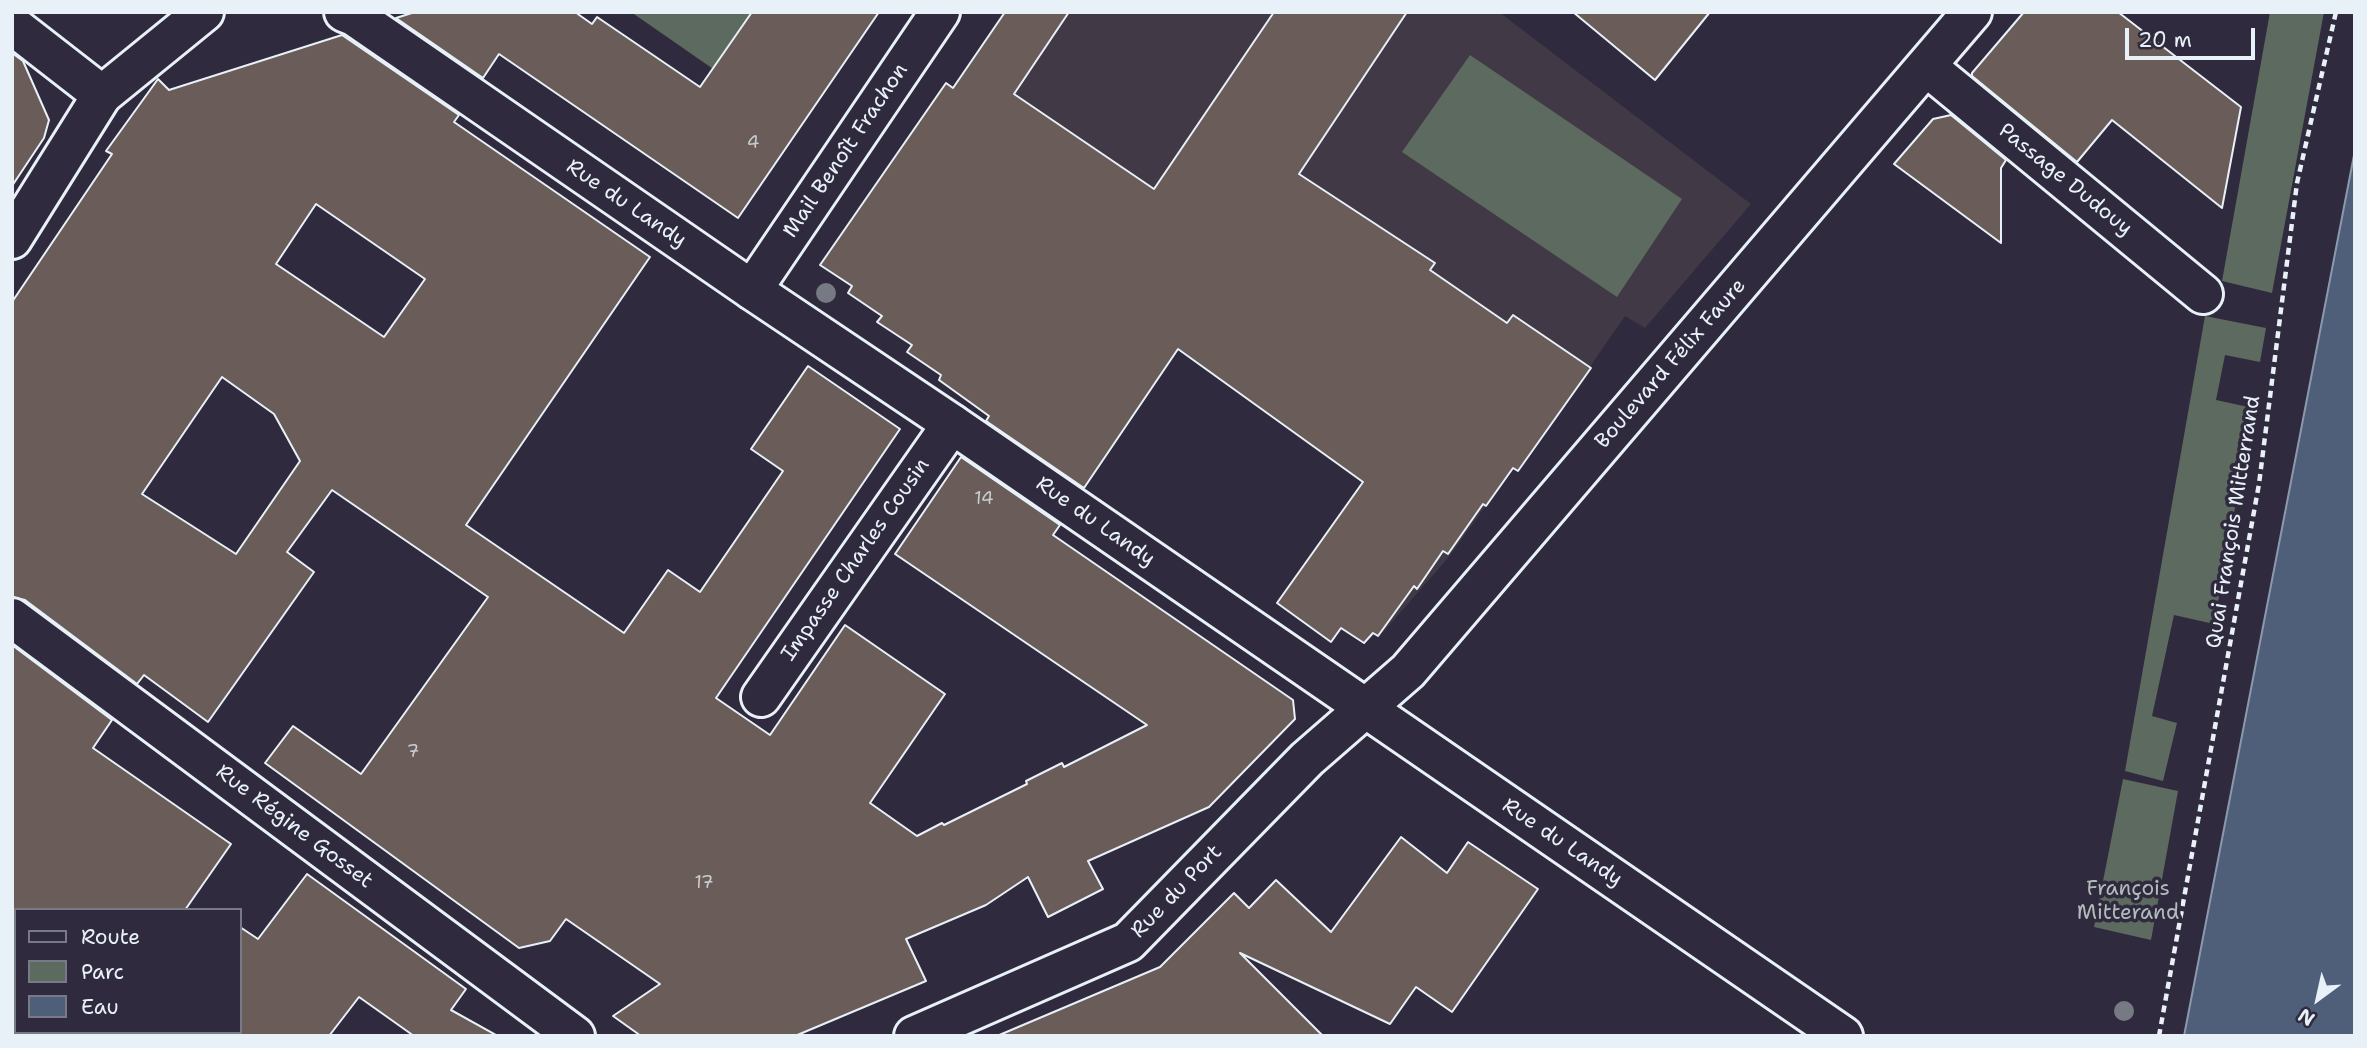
<!DOCTYPE html>
<html>
<head>
<meta charset="utf-8">
<style>
  body { margin:0 }
  #map { position:relative; width:2367px; height:1048px; overflow:hidden; background:#2f2a3d; font-family:"Shantell Sans",sans-serif }
  canvas { display:block }
  .frame { position:absolute; inset:0; border:14px solid #e8f1f8; pointer-events:none }
  .legend { position:absolute; left:14px; top:908px; width:228px; height:126px; box-sizing:border-box; background:#2f2a3d; border:2px solid #797a88; margin:0; padding:9px 12px; list-style:none; font-size:21px; color:#e8f1f8 }
  .legend li { display:flex; align-items:center; gap:14px; height:35px }
  .legend b { width:35px; border:2px solid #797a88 }
  .north { position:absolute; left:2283px; top:964px; width:70px; height:70px; -webkit-text-stroke:5px #2f2a3d; paint-order:stroke; rotate:213deg; font-size:19px; font-weight:700; line-height:28px; text-align:center; color:#e8f1f8 }
  .north::after { content:''; display:block; margin:auto; width:24px; height:32px; background:#e8f1f8; clip-path:polygon(50% 0,100% 100%,50% 72%,0 100%) }
  .scale { position:absolute; left:2125px; top:28px; width:130px; height:32px; box-sizing:border-box; border:4px solid #e8f1f8; border-top:0; padding-left:9px; font-size:21px; line-height:24px; white-space:nowrap; color:#e8f1f8; -webkit-text-stroke:5px #2f2a3d; paint-order:stroke }
</style>
</head>
<body>
<div id="map">
<canvas width="2367" height="1048"></canvas>
<div class="frame"></div>
<ul class="legend">
<li><b style="height:9px;background:#2f2a3d"></b>Route</li>
<li><b style="height:19px;background:#5d6a5f"></b>Parc</li>
<li><b style="height:19px;background:#4f5e79"></b>Eau</li>
</ul>
<div class="north">N</div>
<div class="scale">20 m</div>
</div>
<script>
const ctx = document.querySelector('canvas').getContext('2d');
ctx.lineJoin = 'round';
function paint(path, color) { ctx.fillStyle = color; ctx.fill(path, 'evenodd'); }
const shape = rows => new Path2D(rows.map(r => 'M' + r).join(''));
function trace(path, color, width, dash) { ctx.strokeStyle = color; ctx.lineWidth = width; ctx.lineCap = dash ? 'butt' : 'round'; ctx.setLineDash(dash || []); ctx.stroke(path); }
function write(font, color, halo, rows, align = 'center') {
  ctx.font = font + ' "Shantell Sans",sans-serif'; ctx.lineWidth = 7; ctx.setLineDash([]); ctx.textBaseline = 'middle'; ctx.strokeStyle = halo; ctx.fillStyle = color; for (const [text, x, y, turn = 0] of rows) {
    ctx.save(); ctx.translate(x, y); ctx.rotate((+turn || 0) * Math.PI / 180); ctx.textAlign = isNaN(turn) ? turn : align; if (halo) ctx.strokeText(text, 0, 0); ctx.fillText(text, 0, 0); ctx.restore();
  }
}
const built = shape([
  [1005,12,1499,12,1751,204,1645,328,1625,316,1518,471,1513,468,1448,558,1385,630,1379,636,1373,633,1364,643,1341,628,1331,642,1277,603,1363,482,1178,349,1088,483,1011,430,1044,248,952,390,938,381,941,375,912,345,877,322,881,315,848,293,852,286,820,265,946,83,953,87]
]);
const green = shape([
  [631,12,752,12,728,47,729,80],
  [2270,12,2324,12,2272,293,2222,281],
  [1470,55,1682,199,1617,297,1402,152],
  [2205,316,2266,328,2260,362,2225,355,2216,400,2253,408,2214,624,2174,615,2152,716,2177,723,2163,781,2125,771],
  [2123,779,2178,791,2151,940,2094,927]
]);
const water = shape([
  [2355,150,2355,1036,2184,1036,2355,150]
]);
const building = shape([
  [415,12,575,12,592,24,597,17,700,87,752,12,879,12,738,218,499,54,483,78,396,18,415,12],
  [1005,12,1069,12,1014,94,1154,189,1274,12,1407,12,1299,174,1435,263,1430,270,1507,323,1513,315,1591,368,1518,471,1513,468,1486,506,1483,504,1448,554,1443,551,1417,589,1414,586,1378,636,1373,633,1364,643,1341,628,1331,642,1277,603,1363,482,1178,349,1084,488,986,421,989,416,939,380,941,375,907,352,912,345,877,322,882,316,848,293,852,286,820,265,946,83,953,88,1005,12],
  [1573,12,1710,12,1655,80,1573,12],
  [2024,12,2118,12,2241,107,2222,208,2112,120,2077,162,1972,76,1972,73,2024,12],
  [342,35,459,115,454,122,650,257,466,525,624,633,668,570,700,592,783,471,751,449,808,366,900,429,716,698,770,735,845,625,945,694,870,803,917,836,942,823,944,825,1027,784,1026,781,1062,763,1064,767,1147,725,895,554,961,457,1060,525,1053,535,1293,700,1295,719,1209,807,1088,861,1103,889,1048,917,1028,877,986,905,906,939,926,981,795,1036,641,1036,613,1016,660,984,566,919,550,941,519,948,265,763,293,726,361,774,488,597,332,490,287,552,314,572,208,722,144,675,137,684,25,600,12,597,12,302,112,154,106,151,158,79,169,90,342,35],
  [316,204,425,279,384,337,276,264,316,204],
  [222,377,274,414,300,461,236,554,142,494,222,377],
  [12,53,23,61,49,120,44,138,12,186,12,53],
  [1951,115,2006,160,2001,168,2001,243,1894,164,1933,119,1951,115],
  [12,645,112,720,93,748,231,844,185,910,12,910,12,645],
  [1401,837,1447,873,1468,842,1538,889,1452,1012,1416,987,1390,1024,1240,953,1323,1036,997,1036,1160,967,1234,893,1249,908,1276,880,1331,932,1401,837],
  [307,874,466,989,451,1010,498,1036,414,1036,359,997,329,1036,240,1036,240,927,258,939,307,874]
]);
const path = shape([
  [2159,1036,2259,484,2297,183,2336,12]
]);
const minor = shape([
  [1926,66,2203,294],
  [12,239,102,95],
  [752,290,940,12],
  [12,618,575,1036],
  [761,697,952,424],
  [914,1036,1128,942,1307,759,1408,671,1972,12]
]);
const major = shape([
  [344,12,354,16,752,290,952,424,1843,1036],
  [12,25,102,95,204,12]
]);
const trees = [
  [826,293],
  [2124,1011]
];
const numberNames = [
  ["4",753,143],
  ["14",984,499],
  ["7",413,752],
  ["17",704,883]
];
const streetNames = [
  ["Mail Benoît Frachon",846,151,-56],
  ["Passage Dudouy",2065,180,39],
  ["Rue du Landy",626,204,34],
  ["Boulevard Félix Faure",1671,364,-49],
  ["Rue du Landy",1095,522,35],
  ["Quai François Mitterrand",2234,522,-81],
  ["Impasse Charles Cousin",856,560,-55],
  ["Rue Régine Gosset",294,827,37],
  ["Rue du Landy",1562,843,34],
  ["Rue du Port",1177,892,-46]
];
const parkNames = [
  ["François",2128,890],
  ["Mitterand",2128,914]
];
paint(built, '#413945');
paint(green, '#5d6a5f');
paint(water, '#4f5e79');
trace(water, '#8c99ac', 2);
paint(building, '#6a5d59');
trace(building, '#e8f1f8', 2);
trace(minor, '#e8f1f8', 44);
trace(major, '#e8f1f8', 44);
trace(path, '#e8f1f8', 4.5, [7, 5]);
trace(minor, '#2f2a3d', 38);
trace(major, '#2f2a3d', 38);
ctx.fillStyle = '#767a82';
for (const [x, y] of trees) { ctx.beginPath(); ctx.arc(x, y, 10, 0, 2 * Math.PI); ctx.fill(); }
write('18px', '#c8ccd0', null, numberNames);
write('21px', '#e8f1f8', '#2f2a3d', streetNames);
write('21px', '#b0bbbb', '#2f2a3d', parkNames);
</script>
</body>
</html>
